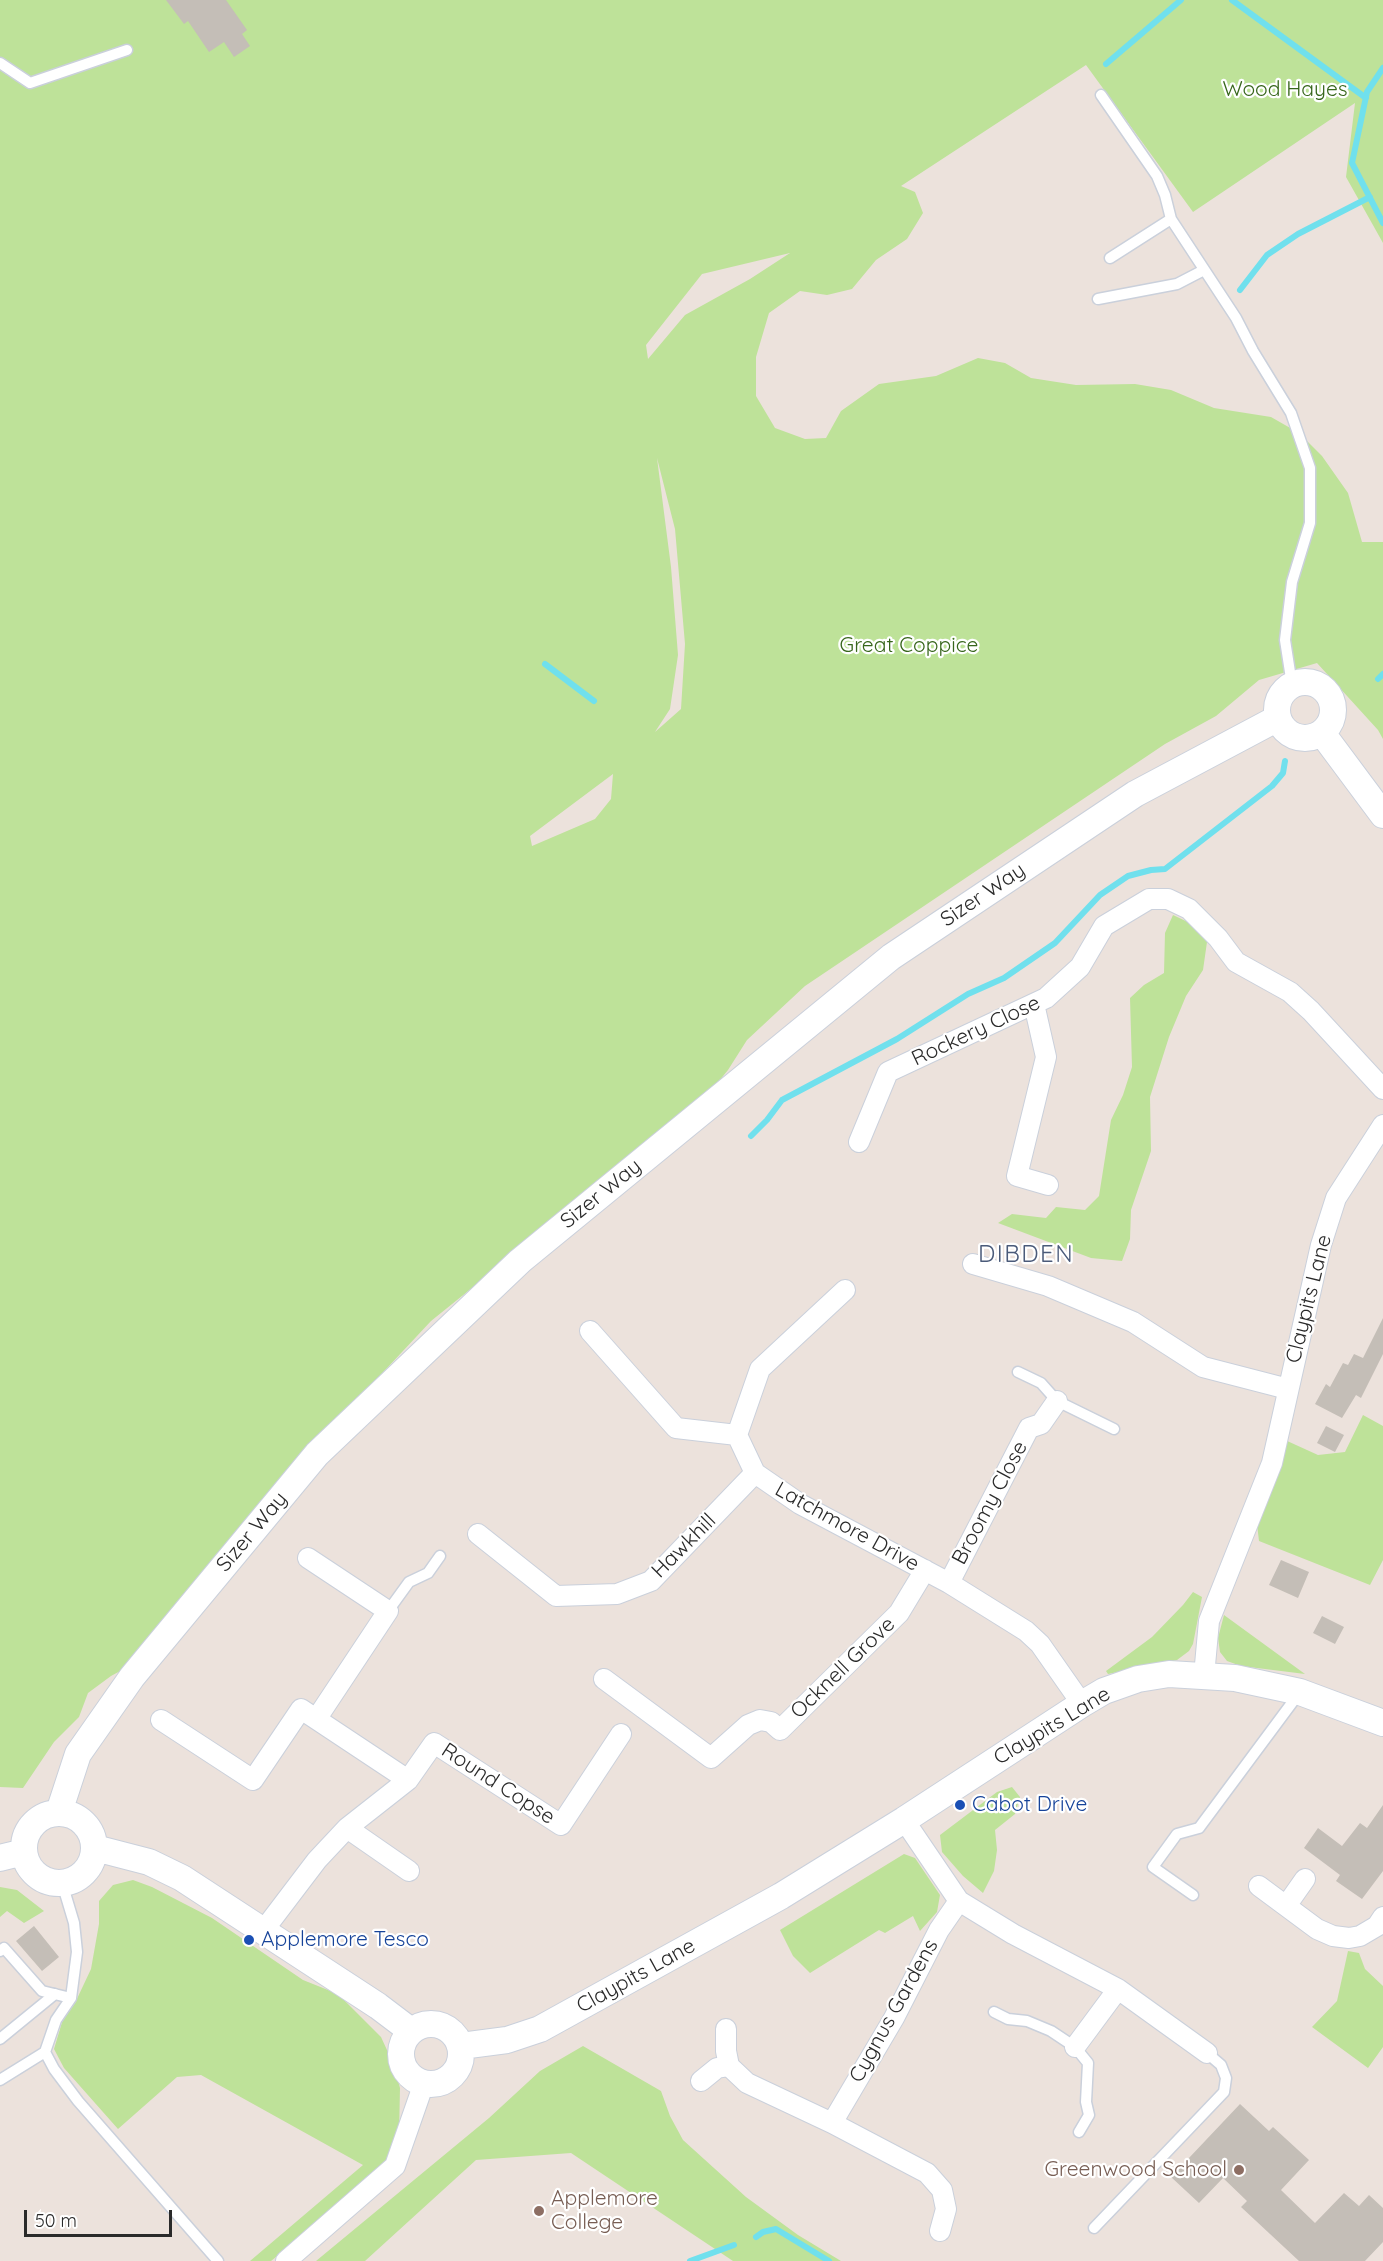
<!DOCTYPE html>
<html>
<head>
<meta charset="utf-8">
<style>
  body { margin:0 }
  #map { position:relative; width:1383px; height:2261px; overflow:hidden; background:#ece2dc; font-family:Quicksand,sans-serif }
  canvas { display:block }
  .scale { position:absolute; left:24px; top:2210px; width:148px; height:27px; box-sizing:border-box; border:3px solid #2a2a2a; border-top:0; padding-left:8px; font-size:18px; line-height:21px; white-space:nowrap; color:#2a2a2a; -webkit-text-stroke:4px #fff; paint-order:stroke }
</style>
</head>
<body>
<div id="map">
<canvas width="1383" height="2261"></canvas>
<div class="scale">50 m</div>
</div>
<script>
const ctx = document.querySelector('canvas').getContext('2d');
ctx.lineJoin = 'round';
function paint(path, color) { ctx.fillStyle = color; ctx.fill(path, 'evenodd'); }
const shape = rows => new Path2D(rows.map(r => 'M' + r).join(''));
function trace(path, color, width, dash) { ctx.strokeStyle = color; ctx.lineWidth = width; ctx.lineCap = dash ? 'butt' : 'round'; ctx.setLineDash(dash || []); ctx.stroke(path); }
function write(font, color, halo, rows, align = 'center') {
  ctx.font = font + ' Quicksand,sans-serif'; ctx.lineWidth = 4.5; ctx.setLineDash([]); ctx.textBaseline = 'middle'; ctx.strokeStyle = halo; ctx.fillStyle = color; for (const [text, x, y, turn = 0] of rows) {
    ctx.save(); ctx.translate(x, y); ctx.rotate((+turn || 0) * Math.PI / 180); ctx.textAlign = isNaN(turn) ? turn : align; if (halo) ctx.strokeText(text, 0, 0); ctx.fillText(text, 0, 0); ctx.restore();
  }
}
const green = shape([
  [0,0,1383,0,1383,243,1346,177,1355,103,1193,212,1086,65,901,186,915,192,923,213,907,239,876,260,852,289,827,295,800,291,769,313,756,357,756,396,775,428,805,439,826,438,841,411,879,384,936,376,978,358,1005,363,1031,378,1076,385,1135,384,1171,390,1214,408,1271,417,1299,433,1322,456,1348,493,1362,542,1383,542,1383,739,1378,730,1317,663,1259,680,1216,716,1165,744,805,986,747,1040,728,1070,700,1104,431,1321,345,1413,133,1664,111,1676,88,1693,79,1717,54,1742,23,1788,0,1787],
  [790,253,750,279,685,315,648,359,646,345,702,274],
  [657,458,675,529,685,644,681,709,655,732,670,709,678,655,671,567],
  [613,774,611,799,595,819,532,846,530,836],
  [1173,915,1192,924,1207,942,1203,970,1186,996,1169,1037,1150,1097,1151,1151,1131,1210,1130,1239,1122,1261,1091,1258,998,1223,1012,1214,1046,1218,1056,1207,1085,1210,1099,1196,1111,1120,1123,1095,1132,1067,1130,998,1144,985,1164,973,1165,933],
  [1363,1415,1383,1426,1383,1560,1370,1585,1259,1541,1256,1516,1285,1440,1318,1455,1345,1452],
  [1193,1592,1202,1597,1193,1644,1189,1651,1177,1660,1108,1674,1106,1671,1152,1637,1183,1605],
  [1224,1615,1305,1674,1241,1666,1227,1661,1220,1652,1218,1638],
  [1012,1787,1020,1797,1015,1814,995,1830,997,1850,994,1871,983,1893,963,1876,942,1852,940,1835,997,1792],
  [904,1854,915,1858,940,1895,937,1912,920,1931,913,1916,885,1933,879,1930,810,1973,793,1956,780,1930],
  [133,1880,152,1887,212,1918,303,1980,338,1994,381,2037,393,2063,400,2088,399,2135,383,2170,271,2261,250,2261,363,2165,201,2075,177,2077,118,2129,64,2068,54,2049,63,2019,75,2003,91,1969,99,1924,99,1901,113,1885],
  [0,1887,17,1890,44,1911,24,1923,7,1911,0,1917],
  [1348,1951,1359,1953,1365,1969,1383,1986,1383,2047,1368,2068,1312,2027,1337,2001],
  [583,2046,661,2091,670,2116,683,2140,746,2197,798,2235,841,2261,733,2261,571,2153,476,2160,365,2261,316,2261,489,2118,540,2071]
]);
const stream = shape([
  [1232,0,1366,98],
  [1106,64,1181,0],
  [1383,68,1367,92,1352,163,1383,223],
  [1240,290,1267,255,1298,234,1370,197],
  [545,664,594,701],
  [1378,679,1383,674],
  [751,1136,767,1120,782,1100,897,1039,968,994,1004,978,1055,943,1100,895,1128,876,1151,870,1165,869,1272,786,1283,773,1285,761],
  [756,2237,763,2232,776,2229,829,2261],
  [690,2261,734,2245]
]);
const building = shape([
  [166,0,226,0,247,30,242,34,250,46,234,57,224,42,209,52,188,21,184,24],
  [1383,1318,1383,1354,1361,1398,1356,1395,1342,1418,1315,1404,1326,1384,1330,1387,1343,1363,1348,1365,1354,1354,1363,1358],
  [1326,1426,1344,1435,1335,1452,1317,1443],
  [1281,1560,1309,1572,1298,1598,1269,1585],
  [1322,1616,1344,1627,1335,1644,1313,1633],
  [1383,1805,1383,1871,1362,1899,1336,1881,1340,1875,1304,1848,1318,1828,1342,1846,1360,1823,1367,1828],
  [34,1926,59,1957,42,1971,16,1941],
  [1240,2104,1269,2131,1273,2127,1309,2160,1281,2190,1315,2223,1344,2193,1359,2206,1369,2195,1383,2208,1383,2242,1365,2261,1299,2261,1241,2207,1247,2201,1223,2178,1199,2203,1171,2177]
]);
const service = shape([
  [0,63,30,83,127,50],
  [1101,95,1157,176,1165,195,1171,219],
  [1110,258,1171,219,1236,318,1253,351,1291,413,1310,468,1310,523,1292,582,1285,640,1292,685],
  [1098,299,1177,284,1204,270],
  [1018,1372,1041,1383,1057,1401,1114,1429],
  [388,1611,409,1582,428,1573,440,1556],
  [1193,1895,1153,1867,1177,1834,1199,1828,1300,1692],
  [0,1951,4,1948,42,1991,71,1998],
  [994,2012,1008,2019,1027,2021,1051,2031,1075,2047,1088,2063,1086,2102,1089,2115,1079,2132],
  [0,2039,55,1994],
  [45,2052,54,2069,78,2101,218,2261],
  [0,2080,45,2052,56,2020,71,1998,77,1952,74,1923,62,1883],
  [1094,2228,1224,2092,1226,2078,1221,2065,1207,2053]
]);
const minor = shape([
  [1034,1004,1046,1057,1017,1176,1048,1185],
  [859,1142,888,1072,1046,998,1080,967,1104,926,1149,899,1168,899,1189,909,1218,938,1236,962,1290,992,1311,1011,1383,1089],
  [973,1264,1048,1286,1133,1322,1203,1367,1288,1389],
  [845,1290,760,1369,737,1435,755,1473,800,1504,949,1583,1026,1631,1040,1644,1082,1704],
  [590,1331,676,1428,737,1435],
  [478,1534,556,1596,617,1594,651,1581,755,1473],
  [308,1558,388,1611,317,1718],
  [949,1583,1029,1428,1041,1424,1057,1401],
  [1204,1676,1209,1621,1272,1463,1321,1245,1336,1198,1383,1125],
  [604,1679,711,1758,748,1725,760,1720,771,1722,780,1730,899,1613,925,1570],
  [161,1720,253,1780,301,1709,408,1780],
  [904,1820,959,1901,1013,1934,1118,1989,1207,2053],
  [347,1828,409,1871],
  [1259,1886,1317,1929,1333,1936,1349,1938,1360,1936,1377,1926,1383,1917],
  [1286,1906,1305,1879],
  [263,1931,317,1860,347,1828,408,1780,434,1743,561,1825,621,1734],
  [726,2029,726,2051,729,2066,747,2083,832,2123,927,2173,942,2190,946,2209,940,2231],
  [1075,2047,1118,1989],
  [701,2081,717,2068,729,2066],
  [832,2123,894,2018,939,1930,959,1901],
  [286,2261,395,2166,424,2083]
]);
const tertiary = shape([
  '1277 710a28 28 0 1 1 56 0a28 28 0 1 1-56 0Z',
  [1322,733,1383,815],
  [59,1812,78,1754,132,1677,317,1454,520,1261,891,957,1135,794,1278,718],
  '24 1848a35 35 0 1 1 70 0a35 35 0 1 1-70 0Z',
  [95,1848,149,1862,182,1878,378,2006,411,2031],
  [0,1858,24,1852],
  '401 2054a30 30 0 1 1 60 0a30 30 0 1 1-60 0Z',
  [461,2046,507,2040,540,2029,781,1896,904,1820,1082,1704,1104,1691,1138,1679,1169,1674,1235,1678,1300,1692,1383,1723]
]);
const markers = [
  [960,1805,6,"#1a4fb4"],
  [249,1940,6,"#1a4fb4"],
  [1239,2170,6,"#8d6e63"],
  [539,2211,6,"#8d6e63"]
];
const parkNames = [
  ["Wood Hayes",1285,90],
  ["Great Coppice",909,646]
];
const streetNames = [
  ["Sizer Way",983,895,-34],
  ["Rockery Close",976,1031,-25],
  ["Sizer Way",601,1194,-39],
  ["Claypits Lane",1309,1299,-76],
  ["Broomy Close",990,1503,-62],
  ["Latchmore Drive",847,1527,29],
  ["Sizer Way",252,1532,-50],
  ["Hawkhill",684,1546,-45],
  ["Ocknell Grove",843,1668,-44],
  ["Claypits Lane",1052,1726,-31],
  ["Round Copse",498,1784,33],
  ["Claypits Lane",636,1976,-29],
  ["Cygnus Gardens",894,2011,-61]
];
const transitNames = [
  ["Cabot Drive",972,1805],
  ["Applemore Tesco",261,1940]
];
const educationNames = [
  ["Greenwood School",1227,2170],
  ["Applemore",551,2199,"left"],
  ["College",551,2223,"left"]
];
const quarterNames = [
  ["DIBDEN",1026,1255]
];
paint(green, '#bee299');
trace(stream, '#70e0ed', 6);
paint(building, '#c4beb7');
trace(service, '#cad0db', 13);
trace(minor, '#cad0db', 22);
trace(tertiary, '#cad0db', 28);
trace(service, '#fff', 10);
trace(minor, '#fff', 20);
trace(tertiary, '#fff', 26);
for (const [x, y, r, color] of markers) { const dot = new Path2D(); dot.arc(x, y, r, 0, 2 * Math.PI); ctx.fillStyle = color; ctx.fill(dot); trace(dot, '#fff', 2); }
write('21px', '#37661b', '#fff', parkNames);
write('21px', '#2a2a2a', '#fff', streetNames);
write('21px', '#164399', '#fff', transitNames, 'left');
write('21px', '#785e54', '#fff', educationNames, 'right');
ctx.letterSpacing = '1.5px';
write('24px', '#4b5b7a', '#fff', quarterNames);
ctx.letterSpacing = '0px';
</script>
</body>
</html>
